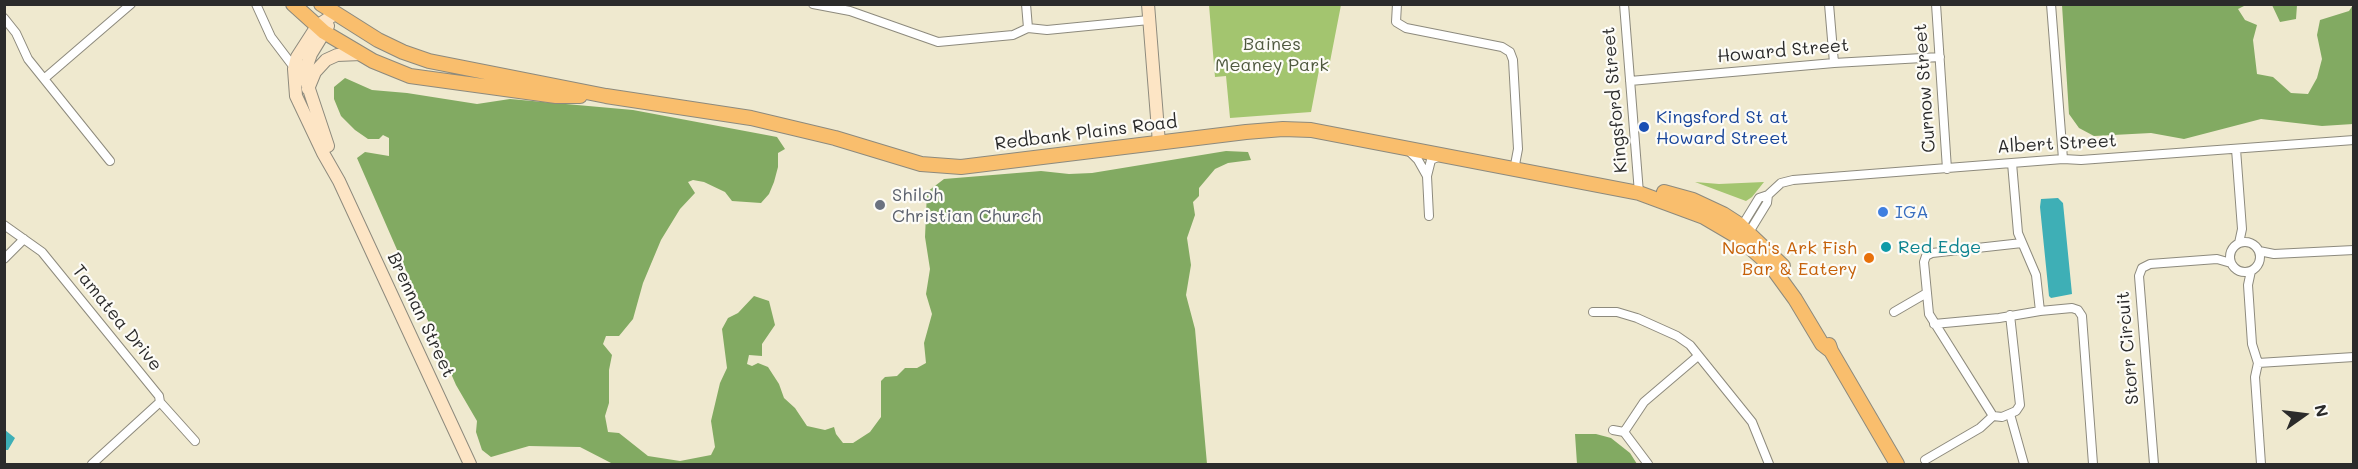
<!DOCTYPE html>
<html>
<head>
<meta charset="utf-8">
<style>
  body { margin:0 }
  #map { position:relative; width:2358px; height:469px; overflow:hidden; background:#efe9cf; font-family:Mali,sans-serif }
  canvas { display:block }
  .frame { position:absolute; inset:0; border:6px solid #2b2b2b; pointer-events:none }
  .north { position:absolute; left:2274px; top:385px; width:60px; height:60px; -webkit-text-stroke:4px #fdfcf7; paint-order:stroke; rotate:76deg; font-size:16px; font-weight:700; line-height:24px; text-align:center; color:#2b2b2b }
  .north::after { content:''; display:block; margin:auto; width:21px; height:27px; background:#2b2b2b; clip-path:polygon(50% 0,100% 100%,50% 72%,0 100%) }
</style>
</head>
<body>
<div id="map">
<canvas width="2358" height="469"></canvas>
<div class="frame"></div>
<div class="north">N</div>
</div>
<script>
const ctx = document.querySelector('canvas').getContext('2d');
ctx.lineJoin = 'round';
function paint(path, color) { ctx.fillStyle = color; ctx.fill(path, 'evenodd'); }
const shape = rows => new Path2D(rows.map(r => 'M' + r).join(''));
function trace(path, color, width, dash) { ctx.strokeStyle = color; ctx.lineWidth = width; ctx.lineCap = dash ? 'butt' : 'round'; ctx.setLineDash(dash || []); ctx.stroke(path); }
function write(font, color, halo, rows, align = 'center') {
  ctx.font = font + ' Mali,sans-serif'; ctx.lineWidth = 4.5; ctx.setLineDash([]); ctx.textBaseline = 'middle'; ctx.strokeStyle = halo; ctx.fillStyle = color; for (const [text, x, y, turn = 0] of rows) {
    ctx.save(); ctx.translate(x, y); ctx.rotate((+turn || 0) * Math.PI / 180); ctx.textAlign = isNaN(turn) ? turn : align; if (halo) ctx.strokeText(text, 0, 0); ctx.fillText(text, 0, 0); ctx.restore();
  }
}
const green = shape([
  [1209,5,1341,5,1328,72,1319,70,1311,112,1230,118,1226,76,1215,77],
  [1695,182,1719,184,1764,182,1752,197,1746,201]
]);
const forest = shape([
  [2062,5,2246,5,2238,9,2245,20,2257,25,2253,40,2257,74,2273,77,2291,93,2308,94,2317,78,2322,59,2317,35,2320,20,2349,11,2353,5,2353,124,2322,126,2261,119,2184,139,2151,133,2094,136,2079,128,2069,114],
  [2272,5,2297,5,2296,19,2280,22],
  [345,78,372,90,407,93,477,104,510,99,633,110,777,137,785,149,778,153,778,167,774,182,769,194,761,203,732,201,725,192,704,182,693,180,688,182,695,193,680,209,661,240,643,283,633,319,619,336,606,336,603,344,612,355,609,370,609,403,605,416,608,432,619,433,648,456,680,461,711,455,715,447,711,421,720,383,727,368,722,329,728,318,738,313,754,296,769,301,775,325,762,344,762,356,749,355,747,364,752,366,758,363,768,367,779,384,784,398,795,408,807,426,825,430,834,427,836,434,843,443,853,443,870,432,881,417,881,381,885,377,897,376,905,368,917,368,926,363,924,343,932,314,926,294,930,269,925,237,927,192,944,179,1041,171,1069,174,1092,173,1226,151,1248,152,1251,160,1228,163,1215,169,1199,188,1199,196,1193,202,1195,215,1187,238,1191,265,1186,295,1195,329,1207,464,613,464,580,447,529,446,491,457,482,450,476,432,477,421,456,385,357,158,365,152,389,156,389,138,383,135,379,139,368,139,355,130,341,116,334,99,334,87],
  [1575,434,1596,434,1611,438,1630,453,1637,464,1577,464]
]);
const water = shape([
  [2058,198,2063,203,2072,294,2051,298,2049,296,2040,207,2041,199],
  [5,430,15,438,8,450,5,450]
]);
const street = shape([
  [256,4,271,37,296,70],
  [813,4,850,11,938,42,1013,35,1028,28,1047,30,1149,20],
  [1026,4,1028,28],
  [1397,4,1396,22,1406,28,1502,47,1510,52,1513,60,1518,149,1514,170],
  [1624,4,1639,193],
  [1829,4,1834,63],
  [1936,4,1947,169],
  [2051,4,2063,159],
  [4,18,16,33,28,59,110,161],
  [45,78,131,4],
  [1630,81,1834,63,1940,57],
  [1407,149,1418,160,1427,176,1431,160,1440,156],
  [2236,149,2242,229,2239,243],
  [2012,163,2018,233,2036,275,2040,311,2072,308,2078,310,2082,316,2093,464],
  [1427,176,1429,216],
  [4,225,42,252,159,396,160,402,195,441],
  [1740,229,1759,198,1768,195,1781,183,1793,180,2063,159,2081,160,2354,140],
  [1745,235,1748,234,1767,203,1768,195],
  '2230 257a15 15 0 1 1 30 0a15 15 0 1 1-30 0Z',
  [2259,251,2274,254,2354,250],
  [4,259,24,239],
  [2251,271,2248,285,2252,344,2258,363,2255,377,2261,464],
  [1593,312,1617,312,1637,318,1677,336,1690,345,1752,422,1769,464],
  [1894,312,1925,294],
  [2010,315,2020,405,2016,411,2002,417,1993,416,1988,408,1929,314,1924,262,1926,256,1932,253,2022,243],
  [1934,324,1999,318,2040,311],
  [2258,363,2354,357],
  [2010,414,2024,464],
  [1613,430,1624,432,1648,464],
  [1624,432,1644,402,1698,356],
  [1925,460,1980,428,1993,416],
  [92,464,160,402],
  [2154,464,2139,276,2142,268,2150,264,2217,259,2231,263]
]);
const secondary = shape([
  [1148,4,1159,143],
  [335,14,317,26,297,57,294,69,296,96,323,153,339,181,470,464],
  [308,89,315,72,326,60,337,55,361,54],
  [328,146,304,74,311,54,328,26]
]);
const primary = shape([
  [293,4,324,32,373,61,410,76,556,96,580,96],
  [321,4,378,40,403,52,429,61,606,96,751,118,835,138,921,164,961,167,1246,132,1283,129,1311,130,1639,193,1704,217,1738,237,1771,266,1795,299,1822,344,1831,351],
  [1664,192,1693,200,1723,214,1740,225,1783,266],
  [1829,345,1831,351,1897,464]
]);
const markers = [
  [1644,127,6,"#1a4fb4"],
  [880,205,6,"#6b7280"],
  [1883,212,6,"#3f7fe0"],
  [1886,247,6,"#0f9aa8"],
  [1869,258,6,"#e8710a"]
];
const parkNames = [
  ["Baines",1272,44],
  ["Meaney Park",1272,65]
];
const streetNames = [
  ["Howard Street",1783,51,-5],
  ["Curnow Street",1925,88,-94],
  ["Kingsford Street",1615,100,-95],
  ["Redbank Plains Road",1086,133,-7],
  ["Albert Street",2057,144,-3],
  ["Brennan Street",421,315,65],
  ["Tamatea Drive",117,318,51],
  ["Storr Circuit",2128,348,-95]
];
const transitNames = [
  ["Kingsford St at",1656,117],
  ["Howard Street",1656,138]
];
const worshipNames = [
  ["Shiloh",892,195],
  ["Christian Church",892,216]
];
const shopNames = [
  ["IGA",1895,212]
];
const cultureNames = [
  ["Red Edge",1898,247]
];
const foodNames = [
  ["Noah's Ark Fish",1857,248],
  ["Bar & Eatery",1857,269]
];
paint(green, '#a3c56f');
paint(forest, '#82aa62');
paint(water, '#3eafb6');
trace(street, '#8d8a7d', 10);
trace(secondary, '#8d8a7d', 14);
trace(primary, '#8d8a7d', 16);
trace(street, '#fff', 8);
trace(secondary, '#fde5c5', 12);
trace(primary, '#f9be6d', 14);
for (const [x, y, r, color] of markers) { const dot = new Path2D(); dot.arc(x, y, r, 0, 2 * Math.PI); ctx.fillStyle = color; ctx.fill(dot); trace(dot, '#fdfcf7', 2); }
write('18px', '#4f593f', '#fdfcf7', parkNames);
write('18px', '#2b2b2b', '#fdfcf7', streetNames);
write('18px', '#164399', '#fdfcf7', transitNames, 'left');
write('18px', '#5b616d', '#fdfcf7', worshipNames, 'left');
write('18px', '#366cbe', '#fdfcf7', shopNames, 'left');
write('18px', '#0d838f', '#fdfcf7', cultureNames, 'left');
write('18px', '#c56008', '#fdfcf7', foodNames, 'right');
</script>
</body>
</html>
